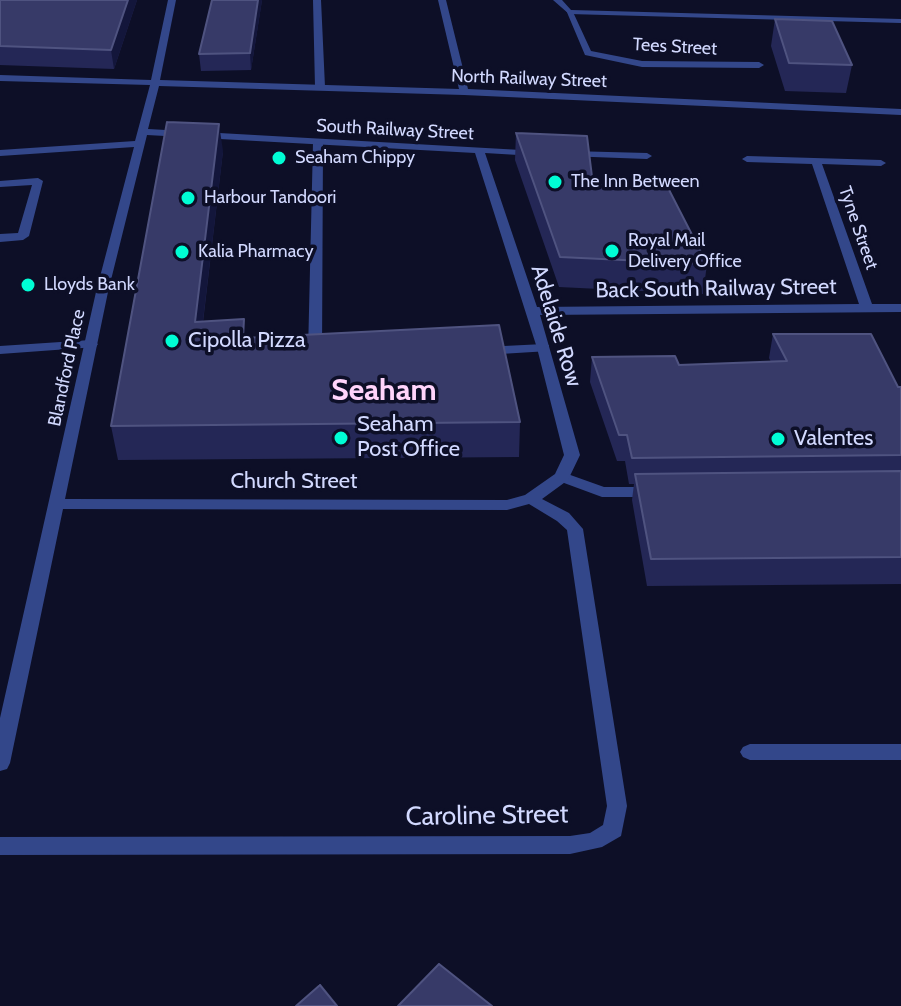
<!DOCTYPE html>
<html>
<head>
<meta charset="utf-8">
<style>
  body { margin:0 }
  canvas { display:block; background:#0d0f27 }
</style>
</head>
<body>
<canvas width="901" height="1006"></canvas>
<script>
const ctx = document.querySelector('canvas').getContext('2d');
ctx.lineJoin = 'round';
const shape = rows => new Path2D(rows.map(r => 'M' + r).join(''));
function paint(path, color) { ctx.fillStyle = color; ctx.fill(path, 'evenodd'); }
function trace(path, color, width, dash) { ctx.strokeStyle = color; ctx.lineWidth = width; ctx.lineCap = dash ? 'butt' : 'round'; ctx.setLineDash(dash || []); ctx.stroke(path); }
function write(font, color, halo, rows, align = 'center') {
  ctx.font = font + ' Cabin,sans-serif'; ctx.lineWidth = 7; ctx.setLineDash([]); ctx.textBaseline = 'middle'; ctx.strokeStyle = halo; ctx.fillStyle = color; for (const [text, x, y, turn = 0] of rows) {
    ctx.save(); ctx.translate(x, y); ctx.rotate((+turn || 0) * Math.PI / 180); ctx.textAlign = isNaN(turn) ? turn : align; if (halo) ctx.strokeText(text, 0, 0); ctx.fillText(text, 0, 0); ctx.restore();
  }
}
const service = shape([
  [313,0,321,0,325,87,320,90,315,87,313,0],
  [566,10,573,12,591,51,642,61,759,62,764,65,759,68,642,67,585,55,566,10],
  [318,140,323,143,322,353,315,357,308,353,313,143,318,140],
  [38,178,43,181,29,236,23,240,0,242,0,234,18,233,32,185,0,187,0,181,38,178],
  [91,340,98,344,96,347,0,354,0,346,91,340],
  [544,344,549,345,549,351,484,355,477,351,484,347,544,344],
  [750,744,901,744,901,760,750,760,743,757,740,752,743,747,750,744]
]);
const pedestrian = shape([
  [562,472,604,487,651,487,659,492,651,497,602,497,556,480,554,477,562,472]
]);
const minor = shape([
  [168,0,176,0,160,80,459,89,438,0,446,0,468,89,901,109,901,115,464,95,159,86,148,129,539,151,539,155,535,156,485,153,537,307,859,304,812,164,747,162,742,159,747,156,881,160,886,163,881,166,822,164,872,304,901,304,901,312,540,315,580,455,568,480,542,499,569,513,583,529,627,806,621,836,602,847,570,854,0,855,0,837,570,836,590,833,603,825,607,806,567,530,557,521,529,504,507,510,63,509,10,763,7,769,0,771,0,718,96,292,134,147,0,156,0,150,135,141,150,85,0,81,0,75,151,80,168,0],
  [147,135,475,153,537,348,564,455,555,474,525,495,507,500,65,499,108,292,147,135],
  [553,0,562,0,571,10,901,19,901,23,569,14,553,0],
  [570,151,647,153,652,156,647,159,566,156,566,152,570,151]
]);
const wall = shape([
  [0,0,137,0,114,69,0,65],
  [262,0,251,70,201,71,199,54],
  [775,19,852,65,846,93,785,91,771,46],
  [516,133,593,185,707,264,703,294,559,287,515,160],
  [223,151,203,322,246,337,520,422,519,457,118,460,111,426],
  [773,334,898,387,901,387,901,584,647,586,632,500,634,484,629,484,625,461,617,461,590,382,592,357,679,365,771,362,769,358]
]);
const shadedWall = shape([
  [128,0,137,0,114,69,111,50],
  [258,0,262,0,251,70,250,53],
  [219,124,223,151,199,354,195,322]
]);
const building = shape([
  [0,0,128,0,111,50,0,46,0,0],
  [212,0,258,0,250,53,199,54,212,0],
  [775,19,832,21,852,65,789,63,775,19],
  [167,122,219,124,195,322,244,319,243,338,499,325,520,422,111,426,167,122],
  [516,133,587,136,593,185,665,182,707,264,560,257,516,133],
  [773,334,871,334,898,387,901,387,901,455,632,458,627,435,619,435,592,357,675,356,679,365,787,361,773,334],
  [901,471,901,557,651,559,635,474,901,471],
  [439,964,492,1006,398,1006,439,964],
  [320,985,337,1006,296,1006,320,985]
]);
const markers = [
  [279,158,8,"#00fdd5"],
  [555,182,8,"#00fdd5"],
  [188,198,8,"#00fdd5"],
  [612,251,8,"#00fdd5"],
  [182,252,8,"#00fdd5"],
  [28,285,8,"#00fdd5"],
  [172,341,8,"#00fdd5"],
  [341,438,8,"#00fdd5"],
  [778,439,8,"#00fdd5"]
];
const farStreetnames = [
  ["Tees Street",675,47,3],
  ["North Railway Street",529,79,2],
  ["South Railway Street",395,130,3],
  ["Tyne Street",858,228,71],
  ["Blandford Place",67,368,-78]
];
const farPoinames = [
  ["Seaham Chippy",295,158],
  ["The Inn Between",571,182],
  ["Harbour Tandoori",204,198],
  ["Royal Mail",628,241],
  ["Delivery Office",628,262],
  ["Kalia Pharmacy",198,252],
  ["Lloyds Bank",44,285]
];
const streetNames = [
  ["Back South Railway Street",716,289,-1],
  ["Adelaide Row",556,326,73],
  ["Church Street",294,482]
];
const poiNames = [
  ["Cipolla Pizza",188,341],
  ["Seaham",357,425],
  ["Post Office",357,450],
  ["Valentes",794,439]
];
const nearStreetnames = [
  ["Caroline Street",487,816,-1]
];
const districtNames = [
  ["Seaham",384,391]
];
paint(service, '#33478a');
paint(pedestrian, '#33478a');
paint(minor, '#33478a');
paint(wall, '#242756');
paint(shadedWall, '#13163b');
paint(building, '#373a68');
trace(building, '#4f5380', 2);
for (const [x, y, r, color] of markers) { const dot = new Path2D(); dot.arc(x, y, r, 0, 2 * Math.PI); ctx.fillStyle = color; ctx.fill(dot); trace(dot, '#0d0f27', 3); }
write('18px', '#d2d9ff', '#0d0f27', farStreetnames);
write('18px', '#d2d9ff', '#0d0f27', farPoinames, 'left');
write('22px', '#d2d9ff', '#0d0f27', streetNames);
write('22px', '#d2d9ff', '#0d0f27', poiNames, 'left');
write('26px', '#d2d9ff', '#0d0f27', nearStreetnames);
write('bold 30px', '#ffd4fb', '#0d0f27', districtNames);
</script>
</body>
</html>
